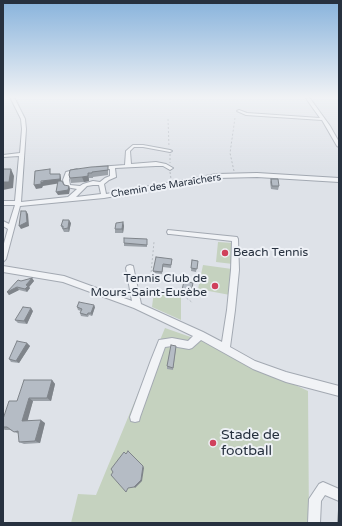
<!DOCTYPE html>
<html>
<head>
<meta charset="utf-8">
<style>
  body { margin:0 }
  #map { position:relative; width:342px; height:526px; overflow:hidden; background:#dee2e8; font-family:"Varela Round",sans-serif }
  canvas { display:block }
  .frame { position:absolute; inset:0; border:4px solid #27313f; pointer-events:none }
</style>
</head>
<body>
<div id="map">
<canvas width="342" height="526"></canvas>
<div class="frame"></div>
</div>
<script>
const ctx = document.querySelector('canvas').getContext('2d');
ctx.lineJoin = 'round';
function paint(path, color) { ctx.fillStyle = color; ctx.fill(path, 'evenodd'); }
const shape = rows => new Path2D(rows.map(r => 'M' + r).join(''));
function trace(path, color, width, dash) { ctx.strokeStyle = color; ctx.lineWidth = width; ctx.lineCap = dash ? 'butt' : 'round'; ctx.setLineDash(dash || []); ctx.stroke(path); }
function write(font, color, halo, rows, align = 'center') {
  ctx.font = font + ' "Varela Round",sans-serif'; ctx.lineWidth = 4; ctx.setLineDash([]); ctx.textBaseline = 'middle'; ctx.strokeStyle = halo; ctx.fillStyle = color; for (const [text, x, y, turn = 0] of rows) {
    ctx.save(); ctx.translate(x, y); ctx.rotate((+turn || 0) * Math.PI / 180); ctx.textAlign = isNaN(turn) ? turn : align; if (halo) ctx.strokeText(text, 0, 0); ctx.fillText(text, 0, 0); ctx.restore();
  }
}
const green = shape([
  [218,242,233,243,233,264,216,262],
  [203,265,232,269,230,295,198,289],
  [154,291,181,294,181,320,152,307],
  [165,328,202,341,308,391,309,523,71,523,78,494,96,495]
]);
const path = shape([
  [168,119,169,147],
  [170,154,170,163],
  [234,171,230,153,235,118],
  [170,172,171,179],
  [150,284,154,242],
  [180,289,181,294,193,303]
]);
const minor = shape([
  [10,97,14,97,25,119,26,129,21,202,68,197,77,189,66,187,65,186,63,180,66,172,77,169,80,171,70,174,69,180,70,185,80,186,83,184,93,181,100,182,105,178,110,176,110,169,99,170,97,169,97,167,125,165,126,151,133,145,143,145,170,150,172,151,170,152,143,147,134,147,130,151,131,164,156,162,166,164,173,168,170,170,163,166,156,166,115,168,116,177,109,180,104,184,106,194,217,174,257,173,339,178,339,182,257,177,217,178,104,198,20,206,6,259,3,262,3,247,8,229,3,226,3,221,9,224,15,205,3,205,3,201,15,201,19,156,3,157,3,155,20,153,22,129,21,119,10,97],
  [93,185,99,185,101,194,76,197,87,186,93,185],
  [305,97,309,97,330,126,339,142,339,147,337,146,322,120,246,115,237,111,239,110,247,113,320,118,305,97],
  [168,230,237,237,238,239,239,270,235,310,230,347,255,361,286,372,339,386,339,396,286,382,253,369,201,340,192,348,189,349,172,346,165,347,140,417,139,421,135,422,131,421,130,417,151,360,159,340,172,338,188,341,193,336,134,308,63,282,3,272,3,266,64,276,132,301,126,268,127,266,130,265,133,266,141,304,203,332,222,342,227,310,231,270,232,241,170,234,168,234,167,232,168,230],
  [323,482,339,489,339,501,325,495,321,501,320,523,308,523,309,499,319,484,323,482]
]);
const wall = shape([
  [108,166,108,175,93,177,93,178,89,178,89,181,84,182,71,183,70,178],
  [271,179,279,186,278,190,271,189,270,182],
  [123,222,124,226,123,233,115,233,115,229],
  [71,223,69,232,64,232,61,226],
  [147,239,147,247,124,246,124,243],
  [172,259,171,268,163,267,162,274,153,273,153,271],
  [192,260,198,261,196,272,191,271],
  [32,278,34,281,29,287,30,288,27,292,19,290,9,295,7,292,21,281],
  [193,283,191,295,182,293,182,290],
  [77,307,95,307,92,316,89,315,88,317,81,316,80,313,81,311,78,310],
  [33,311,27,324,18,323,15,320],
  [27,343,30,346,19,363,11,362,9,359],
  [176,348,173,370,167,369,167,366],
  [52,380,55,384,51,401,33,401,27,420,45,423,40,443,24,444,19,442,19,434,10,430,5,430,3,429,3,419,17,401],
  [338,510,339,510,339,523,335,523,335,522,337,522]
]);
const shadedWall = shape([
  [11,169,14,176,13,188,3,190,3,182],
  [88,173,89,181,84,182,82,177],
  [60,174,61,178,61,183,43,186,42,188,36,189,34,185],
  [69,186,70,189,69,194,58,195,56,192],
  [26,211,28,214,29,226,21,229,19,226],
  [69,220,71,223,69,232,68,228],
  [123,222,124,226,123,233,122,229],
  [32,278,34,281,29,287,30,288,27,292,25,289,26,285],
  [17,287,19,290,9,295,7,292],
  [94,305,95,307,92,316,91,313],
  [31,308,33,311,27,324,24,321],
  [27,343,30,346,19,363,16,361],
  [52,380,55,384,51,401,47,398],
  [29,398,33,401,27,423,22,421],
  [41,420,45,423,40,443,35,441],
  [143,466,144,468,142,481,135,488,134,487]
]);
const building = shape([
  [108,166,108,170,92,172,92,173,88,173,88,176,82,177,70,178,69,175,70,170,91,167,108,166],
  [3,169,11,169,9,182,3,182,3,169],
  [50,169,50,174,60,174,60,179,41,181,41,184,34,185,35,171,50,169],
  [271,179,278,179,279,186,272,186,271,179],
  [58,181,62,181,64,185,69,186,68,190,56,192,58,181],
  [21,211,26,211,27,222,19,226,21,211],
  [63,220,69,220,68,228,63,229,63,226,61,226,63,220],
  [123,222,122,229,115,229,116,223,123,222],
  [124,238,147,239,147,245,124,243,124,238],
  [156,257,172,259,171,265,163,264,162,272,153,271,156,257],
  [192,260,198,261,197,269,191,268,192,260],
  [32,278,26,285,28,286,25,289,17,287,7,292,18,280,21,281,32,278],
  [184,281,193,283,191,292,182,290,184,281],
  [79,302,94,305,91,313,88,313,87,315,80,313,82,309,77,307,79,302],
  [23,307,31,308,24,321,15,320,23,307],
  [17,341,27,343,16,361,9,359,17,341],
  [171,345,176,346,173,368,167,366,171,345],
  [24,380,52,380,47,398,29,398,22,421,41,420,35,441,19,442,18,431,14,432,7,427,3,427,3,419,9,401,17,401,24,380],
  [128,451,143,466,141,480,134,487,128,488,126,492,111,475,113,472,111,469,124,452,126,454,128,451]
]);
const markers = [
  [225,253,4,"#d0405b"],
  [215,286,4,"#d0405b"],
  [213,443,4,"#d0405b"]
];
const farStreetnames = [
  ["Chemin des Maraîchers",166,186,-9]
];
const poiNames = [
  ["Beach Tennis",233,253],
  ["Tennis Club de",207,279,"right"],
  ["Mours-Saint-Eusèbe",207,293,"right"]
];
const nearPoinames = [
  ["Stade de",221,435],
  ["football",221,451]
];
paint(green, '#c5d2bf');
trace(minor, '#a3a9b2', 2);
trace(path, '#b8bdc3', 1, [2, 2]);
paint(minor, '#f1f3f6');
paint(wall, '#9ca2a9');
paint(shadedWall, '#7f848a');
paint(building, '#b5bcc5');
trace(building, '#7f848a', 1);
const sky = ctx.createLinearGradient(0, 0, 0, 170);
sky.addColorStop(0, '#88b3dc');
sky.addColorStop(0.57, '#f0f2f5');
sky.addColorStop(1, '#f0f2f500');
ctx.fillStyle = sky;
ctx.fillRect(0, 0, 342, 170);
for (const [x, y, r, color] of markers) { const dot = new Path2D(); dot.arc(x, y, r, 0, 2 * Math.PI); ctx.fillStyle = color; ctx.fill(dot); trace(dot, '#eef1f6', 1.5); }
write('10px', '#27313f', '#eef1f6', farStreetnames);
write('12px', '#27313f', '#eef1f6', poiNames, 'left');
write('14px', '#27313f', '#eef1f6', nearPoinames, 'left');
</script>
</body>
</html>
